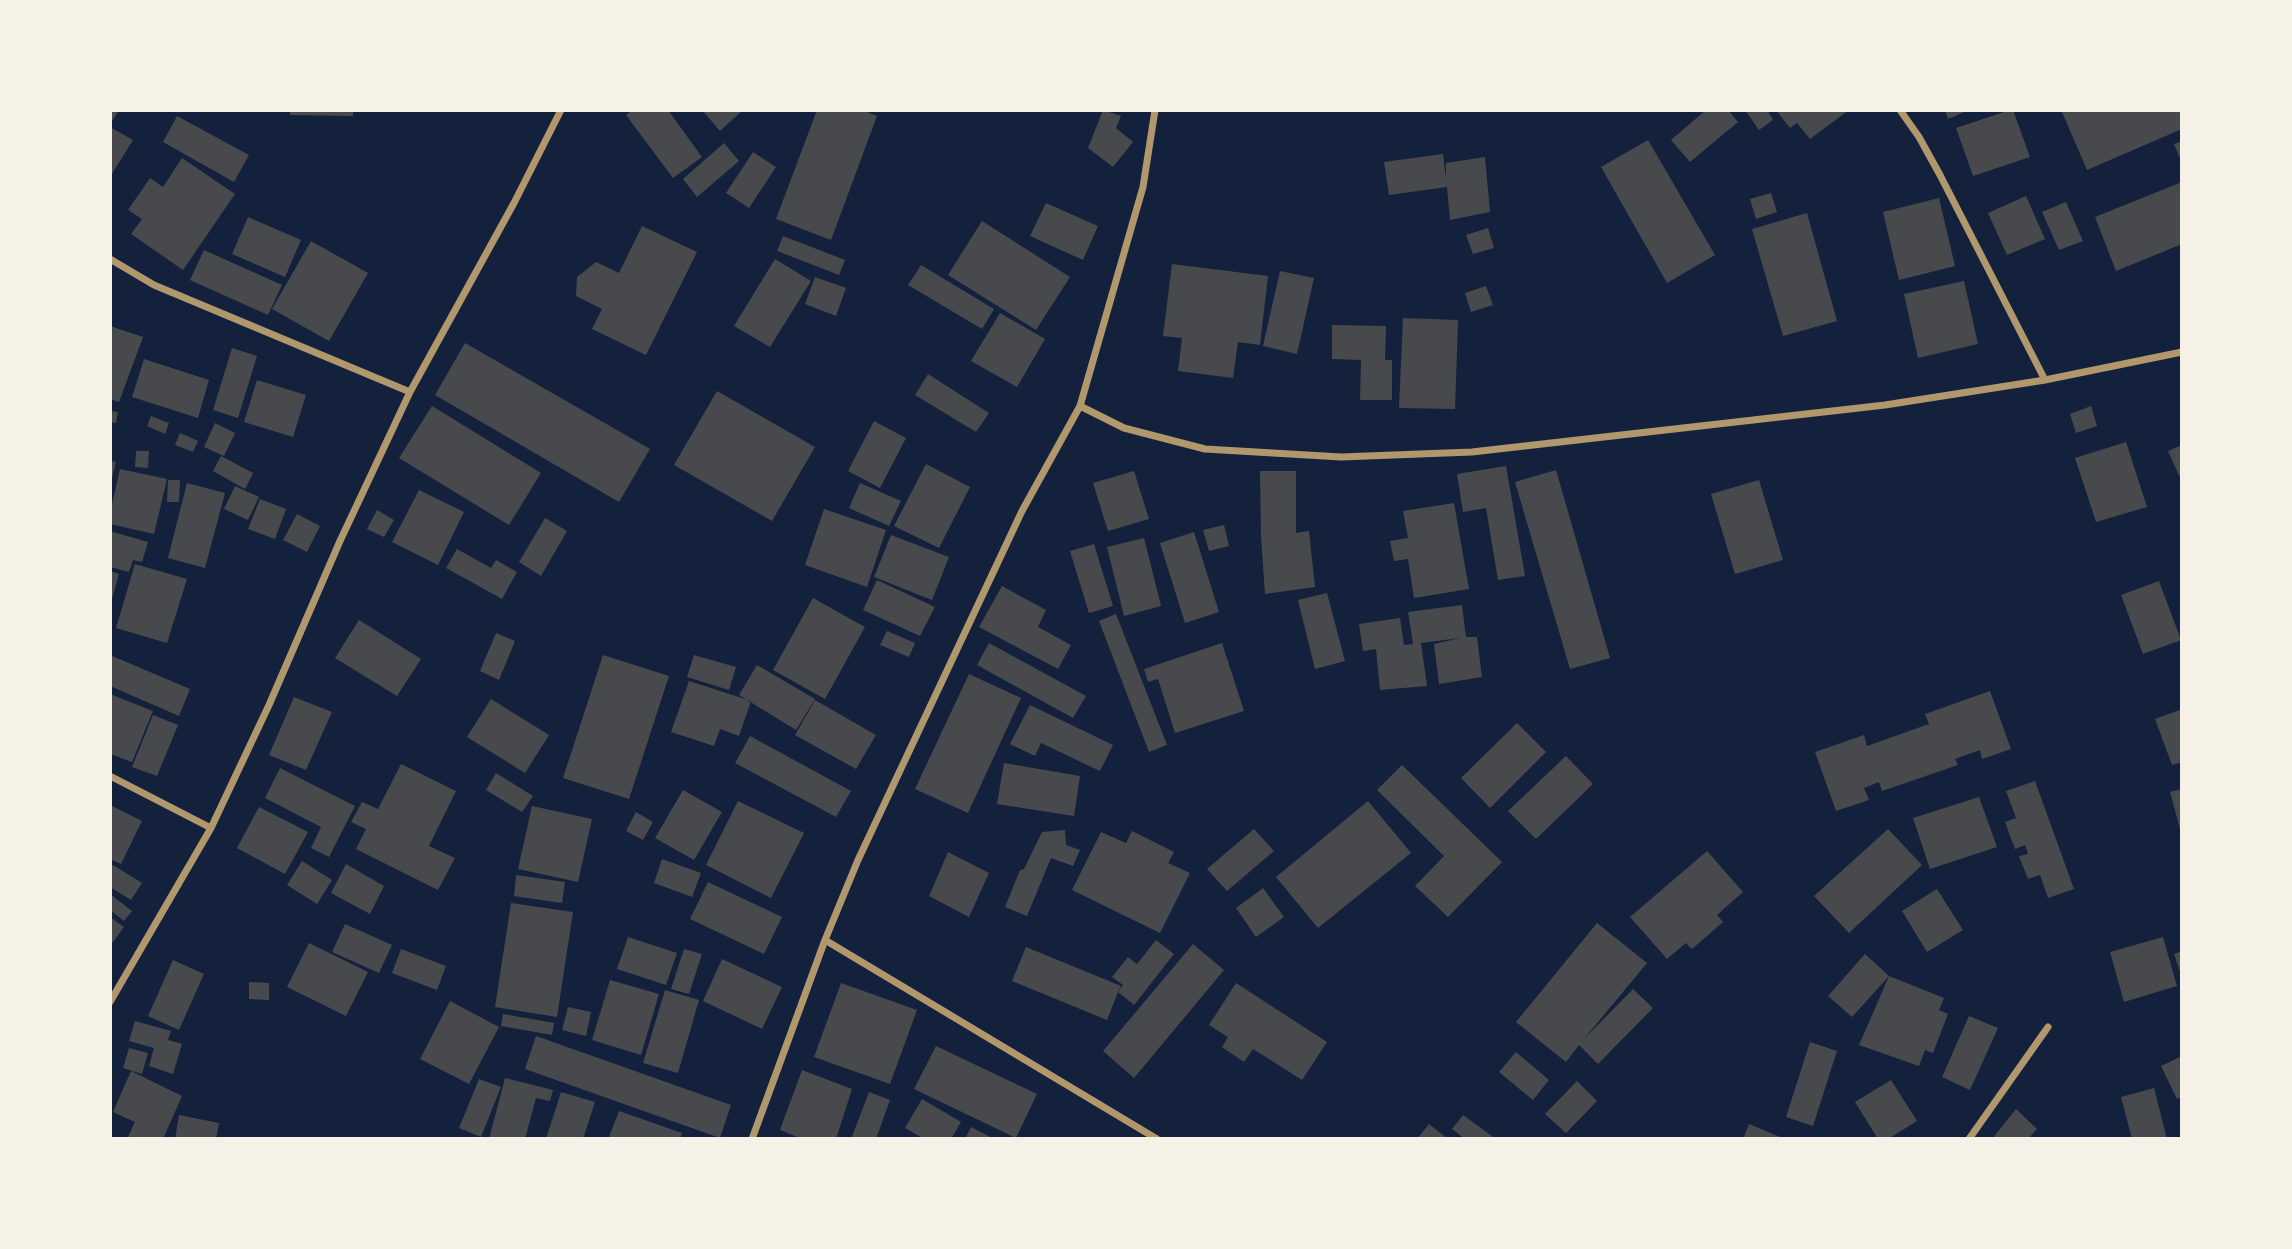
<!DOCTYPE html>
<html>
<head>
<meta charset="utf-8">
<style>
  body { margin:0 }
  #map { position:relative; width:2292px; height:1249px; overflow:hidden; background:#14213d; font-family:"Sofia Sans Condensed",sans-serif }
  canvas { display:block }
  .frame { position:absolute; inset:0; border:112px solid #f6f1e7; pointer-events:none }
</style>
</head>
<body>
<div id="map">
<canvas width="2292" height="1249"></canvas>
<div class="frame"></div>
</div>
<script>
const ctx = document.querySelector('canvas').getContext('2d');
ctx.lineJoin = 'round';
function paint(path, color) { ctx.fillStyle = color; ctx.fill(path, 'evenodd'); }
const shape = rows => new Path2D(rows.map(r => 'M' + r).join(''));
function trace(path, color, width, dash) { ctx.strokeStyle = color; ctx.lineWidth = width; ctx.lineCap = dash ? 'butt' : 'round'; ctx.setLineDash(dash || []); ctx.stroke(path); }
const building = shape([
  [110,110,118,112,110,124],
  [290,110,353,110,353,116,290,115],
  [633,110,668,110,702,157,673,178,626,115],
  [702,110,743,110,720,131],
  [817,110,862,110,877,116,831,240,776,219],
  [1103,110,1121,116,1116,128,1133,142,1113,167,1088,148],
  [1706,110,1728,110,1738,122,1690,162,1671,140],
  [1745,110,1767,110,1773,120,1759,130],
  [1776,110,1849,110,1810,139,1797,123,1790,128],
  [1945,110,1969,110,1948,119],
  [2010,110,2013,110,2030,157,1973,176,1956,128],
  [2066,110,2182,110,2182,129,2087,170,2062,112],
  [177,116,249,155,234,182,163,142],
  [110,127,133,140,110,177],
  [1648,140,1715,255,1667,283,1601,167],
  [2182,141,2182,163,2174,144],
  [724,143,739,161,697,197,683,179],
  [753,152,776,167,749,208,726,193],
  [1443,154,1446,178,1446,163,1485,157,1490,212,1450,220,1447,187,1389,195,1384,162],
  [182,158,235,194,183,270,131,234,142,219,128,210,150,178,163,187],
  [2182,182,2182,244,2116,271,2095,217],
  [1771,193,1777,212,1756,219,1750,199],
  [2026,196,2045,239,2007,255,1988,213],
  [1939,198,1955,266,1899,280,1883,212],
  [2066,202,2083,241,2059,250,2042,212],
  [1046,203,1098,226,1083,260,1030,236],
  [1807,213,1837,321,1783,336,1752,229],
  [248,217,301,240,285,277,232,254],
  [982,221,1070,277,1036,330,948,275],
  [642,226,697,252,646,355,592,329,602,309,576,296,577,277,596,262,619,273],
  [1488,228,1494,248,1473,254,1466,235],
  [783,236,845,260,839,275,777,251],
  [311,241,368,273,329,341,272,309],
  [204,250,282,285,268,315,190,280],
  [775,259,811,281,770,347,734,326],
  [1172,264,1268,276,1260,345,1238,342,1233,378,1178,371,1182,338,1163,336],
  [921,265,994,309,982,329,908,285],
  [1280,271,1314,278,1297,354,1263,346],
  [815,277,846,288,836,316,805,304],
  [1964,281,1978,344,1918,358,1904,294],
  [1486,286,1493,305,1471,312,1465,293],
  [1000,313,1045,339,1017,387,971,361],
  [1403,318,1458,320,1455,409,1399,408],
  [1332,325,1386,326,1385,360,1392,360,1392,400,1360,400,1361,360,1332,359],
  [110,326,143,337,119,402,110,399],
  [465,343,650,449,619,502,435,395],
  [232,348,257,356,238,418,213,410],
  [144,359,209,380,198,418,132,397],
  [928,374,989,413,976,432,915,395],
  [257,380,306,395,293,437,244,422],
  [717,391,815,447,772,521,674,465],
  [432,406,541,473,509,525,399,458],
  [2091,406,2097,426,2076,433,2070,414],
  [110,411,118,412,116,423,110,422],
  [151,416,169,423,165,434,147,426],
  [874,421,906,438,880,488,848,471],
  [215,423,235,433,224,456,204,447],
  [180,433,198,441,193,452,175,445],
  [2126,442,2147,507,2096,522,2075,458],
  [2182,445,2182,482,2168,451],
  [136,451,149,451,148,468,135,467],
  [221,456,253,473,245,489,213,471],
  [110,461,116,462,111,482,110,482],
  [926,464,970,487,939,548,894,526],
  [1506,466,1525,576,1498,580,1486,508,1463,512,1457,474],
  [120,469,167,479,154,534,110,524,110,513],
  [1556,470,1610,658,1570,669,1515,482],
  [1134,471,1149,519,1108,531,1093,483],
  [1260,471,1296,471,1296,533,1309,531,1315,587,1265,594,1261,536],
  [168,480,180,480,179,502,167,502],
  [1759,480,1783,560,1735,574,1711,494],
  [187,483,225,493,205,568,168,558],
  [860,483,901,501,889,526,849,508],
  [235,486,259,497,248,520,224,509],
  [419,490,464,512,438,565,392,542],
  [260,499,286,509,275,539,248,529],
  [1454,503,1469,589,1414,598,1408,559,1394,561,1390,541,1408,538,1403,511],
  [824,509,886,530,867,587,805,565],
  [377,510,394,520,384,537,367,529],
  [297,514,320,526,307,552,283,540],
  [545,518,567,531,541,576,519,562],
  [1224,525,1229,546,1209,551,1203,530],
  [110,531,148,542,142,562,133,560,129,572,110,567],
  [1194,532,1219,612,1185,623,1160,543],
  [891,535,949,557,932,600,874,577],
  [1144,538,1161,606,1124,616,1107,547],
  [1094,544,1113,606,1089,613,1070,551],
  [457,549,491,568,496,560,517,572,502,599,446,568],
  [135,564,187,579,167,643,116,628],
  [110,571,119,574,111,602,110,602],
  [877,580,935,607,920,636,863,610],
  [2159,581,2181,640,2143,654,2121,595],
  [1002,586,1046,610,1038,627,1071,645,1058,669,979,627],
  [1327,593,1345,661,1315,669,1298,600],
  [813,598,865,627,825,699,773,670],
  [1462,605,1466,637,1477,637,1482,677,1439,684,1434,644,1460,638,1421,643,1427,686,1380,690,1376,649,1363,651,1359,624,1400,618,1404,645,1413,644,1408,612],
  [1116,614,1167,745,1149,752,1099,621],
  [359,620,421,659,397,696,335,658],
  [887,631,915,643,909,657,880,645],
  [496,633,515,641,499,680,480,671],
  [989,643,1086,696,1073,718,977,665],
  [1222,643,1244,711,1175,733,1158,679,1148,682,1144,669],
  [110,655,190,689,179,716,110,686],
  [603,655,669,676,629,799,563,778],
  [694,655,736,667,729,690,687,677],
  [757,665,815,699,796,730,739,695],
  [969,674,1021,698,968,813,915,789],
  [689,681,751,701,739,736,720,729,714,746,671,732],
  [1990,691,2011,749,1982,759,1980,750,1955,759,1958,765,1882,791,1879,782,1864,788,1869,800,1836,811,1815,752,1864,735,1867,746,1929,724,1925,714],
  [110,694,153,711,132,762,110,754],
  [294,697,332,712,306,770,269,755],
  [491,699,549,735,525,773,467,737],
  [815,700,876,735,856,769,795,735],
  [1030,705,1113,745,1100,771,1041,743,1035,756,1010,744],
  [2182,709,2182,762,2172,765,2155,719],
  [153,715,178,725,157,776,132,767],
  [1517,723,1546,752,1490,808,1461,778],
  [750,736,851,791,836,817,735,763],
  [1566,756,1593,784,1536,839,1508,811],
  [1004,763,1080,776,1074,816,997,804],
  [401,764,456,791,429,846,455,858,438,890,356,849,366,829,351,822,362,802,378,809],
  [1402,765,1502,862,1448,917,1415,886,1444,856,1377,790],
  [280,768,355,806,329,857,311,848,321,827,265,798],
  [496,773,533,796,522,812,486,790],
  [2035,781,2074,889,2048,898,2040,875,2028,879,2019,856,2028,854,2025,845,2015,849,2005,822,2016,818,2006,791],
  [2182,789,2182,832,2181,833,2170,792],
  [683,790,722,812,694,860,655,838],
  [1979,797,1997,847,1930,869,1913,818],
  [738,801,804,833,771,898,706,865],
  [1368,801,1411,853,1318,928,1276,877],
  [110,805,142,821,121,864,110,859],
  [532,806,592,819,578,882,518,869],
  [259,807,308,832,285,874,237,848],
  [636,812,653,822,643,840,626,831],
  [1254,829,1274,851,1227,891,1207,869],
  [1888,829,1922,865,1849,933,1814,896],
  [1065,830,1066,845,1080,850,1073,866,1051,858,1027,916,1005,907,1020,870,1024,869,1042,832],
  [1132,831,1174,852,1168,863,1190,873,1160,933,1072,890,1101,832,1126,843],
  [1707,851,1743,892,1717,915,1723,922,1692,949,1686,943,1667,959,1630,917],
  [948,852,989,873,969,917,929,896],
  [662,859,701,873,692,897,654,883],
  [302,861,332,880,317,904,287,885],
  [346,864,384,886,370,914,331,893],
  [113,865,142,883,131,900,110,887,110,869],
  [516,875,565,882,562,903,514,896],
  [708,882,782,917,764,954,690,919],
  [1263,888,1284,917,1256,937,1236,908],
  [1937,889,1963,930,1927,952,1902,911],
  [110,894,132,911,124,921,110,910],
  [511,903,573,912,557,1017,495,1007],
  [110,917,124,927,110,946],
  [1597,923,1647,963,1584,1039,1633,989,1653,1008,1598,1064,1579,1045,1566,1062,1516,1022],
  [345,924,392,945,379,973,332,952],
  [628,937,677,953,666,985,617,969],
  [2163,937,2177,986,2124,1002,2110,952],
  [1156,940,1174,954,1134,1005,1118,992,1107,1020,1012,981,1026,947,1121,986,1118,992,1123,985,1112,977,1128,957,1137,964],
  [309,943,368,972,346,1016,287,987],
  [1193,944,1224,970,1134,1078,1103,1051],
  [401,949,446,966,437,990,392,973],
  [684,949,702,954,689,994,671,989],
  [2182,951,2182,975,2181,975,2174,954],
  [1865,954,1889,976,1944,998,1939,1010,1948,1014,1933,1053,1925,1050,1919,1066,1859,1045,1889,976,1852,1017,1828,996],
  [722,959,782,987,762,1029,703,1001],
  [173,960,204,974,179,1030,148,1016],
  [610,980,659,994,641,1055,592,1040],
  [249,982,269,983,269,1000,249,999],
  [841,983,917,1010,890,1084,814,1057],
  [1236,983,1327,1042,1302,1080,1253,1049,1244,1062,1222,1047,1228,1037,1209,1025],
  [665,990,699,1000,678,1073,643,1063],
  [450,1001,499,1027,469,1084,420,1059],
  [568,1007,591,1012,586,1036,562,1030],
  [503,1014,554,1023,552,1035,501,1026],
  [1969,1016,1998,1028,1970,1090,1942,1077],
  [135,1021,171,1031,168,1040,182,1044,173,1074,149,1066,154,1048,129,1041],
  [536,1036,731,1105,720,1138,525,1069],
  [1810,1042,1837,1051,1813,1126,1786,1117],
  [936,1046,1037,1094,1016,1138,914,1089],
  [129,1048,148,1053,142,1074,123,1068],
  [1516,1052,1549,1080,1533,1100,1499,1072],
  [2182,1056,2182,1097,2177,1099,2161,1066],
  [802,1070,852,1089,836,1139,802,1139,780,1130],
  [131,1071,182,1096,163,1139,128,1137,135,1122,113,1112],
  [505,1078,553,1090,550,1101,536,1098,525,1139,489,1139],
  [479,1079,501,1087,481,1137,459,1128],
  [1891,1080,1917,1121,1888,1139,1878,1139,1855,1102],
  [1577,1081,1597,1101,1566,1133,1545,1114],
  [2154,1088,2167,1139,2132,1139,2121,1097],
  [561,1092,595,1102,583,1139,546,1139],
  [869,1092,890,1100,876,1139,851,1139],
  [922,1099,961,1122,951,1139,924,1139,905,1128],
  [2016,1109,2037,1129,2028,1139,1992,1139],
  [619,1111,682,1133,680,1139,609,1137],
  [179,1115,219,1123,216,1139,175,1139],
  [1463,1115,1496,1139,1465,1139,1452,1129],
  [1429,1124,1448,1139,1417,1139],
  [1749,1124,1785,1139,1743,1139],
  [971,1127,994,1139,965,1139]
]);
const minor = shape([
  [1900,110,1919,137,1940,175,2045,380],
  [110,259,154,285,410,392],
  [1080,406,1124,428,1205,449,1341,457,1472,452,1885,405,2045,380,2182,352],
  [110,776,211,828],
  [825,940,1157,1139],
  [110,1002,211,828,269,705,340,541,410,392,514,203,561,110],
  [752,1139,825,940,858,860,1022,511,1080,406,1143,187,1155,110],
  [1969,1139,2048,1027]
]);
paint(building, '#48494c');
trace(minor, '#b1986c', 7);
</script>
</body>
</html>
